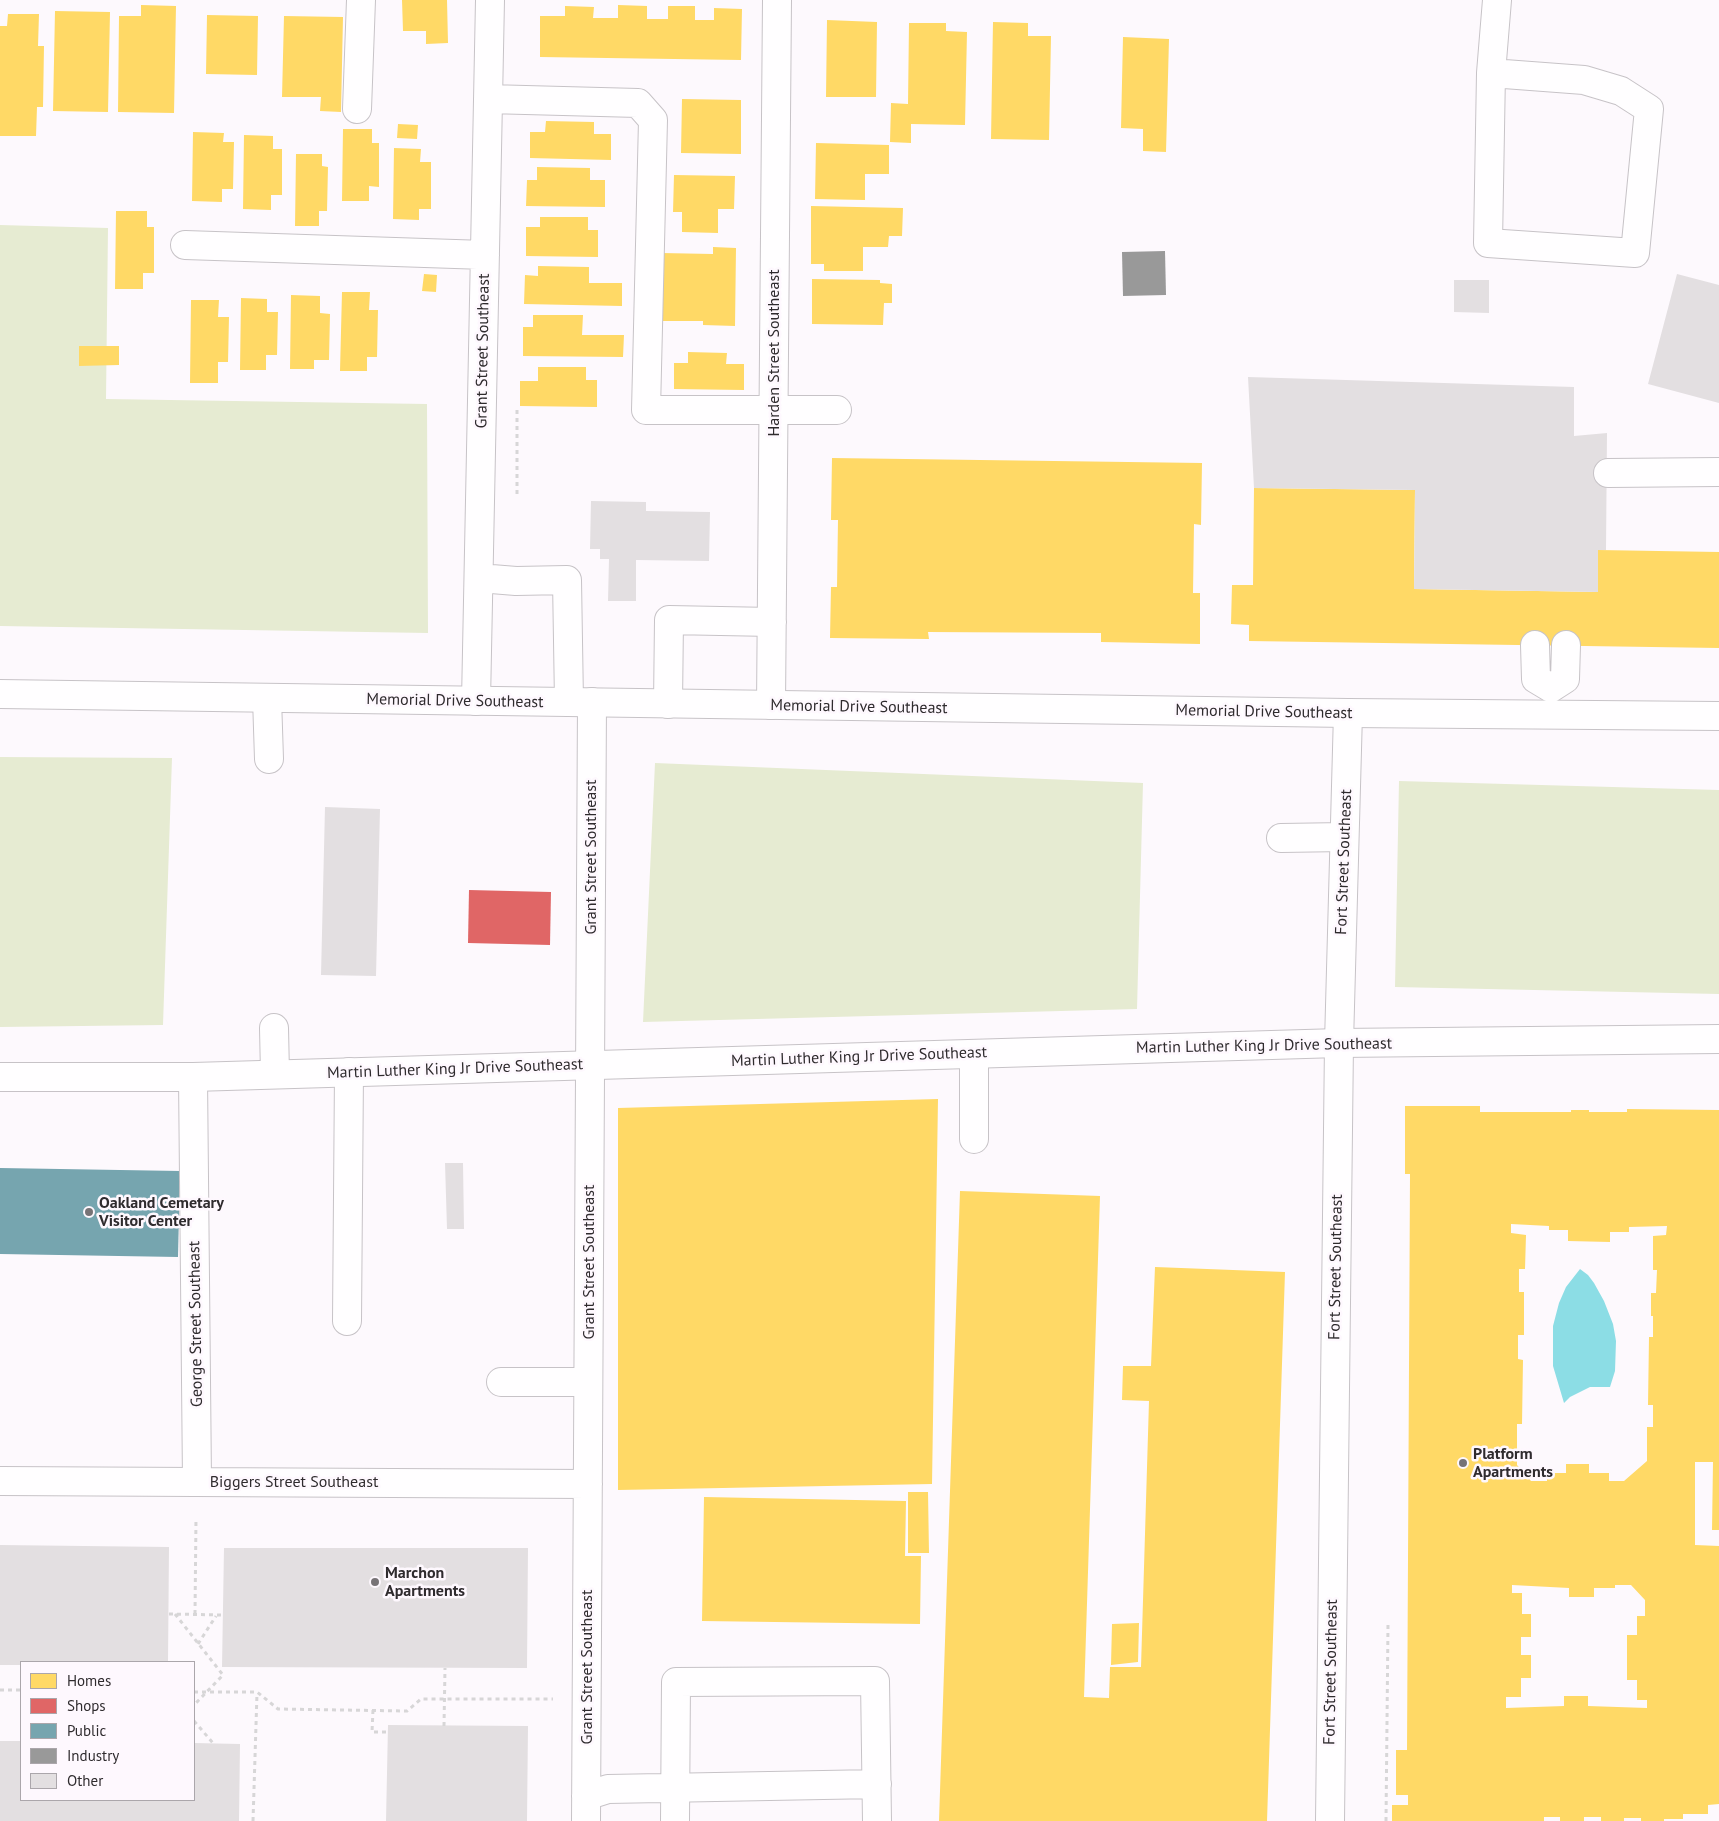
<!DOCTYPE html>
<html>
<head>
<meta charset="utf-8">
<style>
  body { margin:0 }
  #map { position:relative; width:1719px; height:1821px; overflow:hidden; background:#fdf9fd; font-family:"PT Sans",sans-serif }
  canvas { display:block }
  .legend { position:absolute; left:20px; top:1661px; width:175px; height:140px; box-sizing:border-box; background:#fef8fe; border:1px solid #aba6ab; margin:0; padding:6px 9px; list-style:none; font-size:15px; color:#2f2b2e }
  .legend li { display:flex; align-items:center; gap:10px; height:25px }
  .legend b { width:25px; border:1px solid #aba6ab }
</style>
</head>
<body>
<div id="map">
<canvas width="1719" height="1821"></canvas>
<ul class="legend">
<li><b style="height:14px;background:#ffd966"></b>Homes</li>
<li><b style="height:14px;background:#e06666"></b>Shops</li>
<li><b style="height:14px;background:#76a5af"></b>Public</li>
<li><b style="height:14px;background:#999"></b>Industry</li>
<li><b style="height:14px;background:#e3dfe1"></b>Other</li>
</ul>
</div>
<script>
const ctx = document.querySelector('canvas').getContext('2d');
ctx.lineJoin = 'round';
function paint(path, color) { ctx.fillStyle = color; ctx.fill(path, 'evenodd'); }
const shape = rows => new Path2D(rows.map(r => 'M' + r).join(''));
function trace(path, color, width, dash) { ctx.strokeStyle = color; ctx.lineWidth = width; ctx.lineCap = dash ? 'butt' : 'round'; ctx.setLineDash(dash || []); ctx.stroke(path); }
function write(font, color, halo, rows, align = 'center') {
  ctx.font = font + ' "PT Sans",sans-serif'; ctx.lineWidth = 5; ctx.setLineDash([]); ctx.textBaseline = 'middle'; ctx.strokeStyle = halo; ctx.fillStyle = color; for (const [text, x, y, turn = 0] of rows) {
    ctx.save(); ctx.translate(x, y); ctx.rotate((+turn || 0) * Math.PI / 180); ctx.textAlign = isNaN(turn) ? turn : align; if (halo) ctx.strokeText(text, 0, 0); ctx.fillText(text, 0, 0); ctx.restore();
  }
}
const green = shape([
  [0,225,108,228,106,399,427,404,428,633,0,626],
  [0,757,172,758,163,1025,0,1027],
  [655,763,1143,783,1137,1009,643,1022],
  [1399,781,1719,790,1719,994,1395,987]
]);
const water = shape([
  [1580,1269,1588,1275,1594,1283,1604,1301,1613,1324,1616,1341,1615,1371,1610,1387,1590,1387,1570,1397,1564,1403,1553,1366,1553,1326,1559,1303,1566,1287]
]);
const homes = shape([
  [402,0,447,0,448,43,426,44,426,31,403,31],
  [141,5,176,6,174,113,118,112,119,16,141,16],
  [618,5,647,6,647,19,668,19,668,6,695,6,695,20,714,20,714,8,742,9,741,60,540,57,540,16,565,16,565,6,594,7,593,18,618,18],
  [55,11,110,12,108,112,53,111],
  [8,14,39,14,38,46,44,46,43,107,37,107,36,136,0,136,0,26,7,26],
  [207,15,258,16,257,75,206,74],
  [284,16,343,17,341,112,320,111,321,97,282,97],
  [827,20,877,22,876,97,826,97],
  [993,22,1028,23,1028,36,1051,36,1049,140,991,139],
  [909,23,946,23,946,31,967,32,965,125,911,124,911,143,890,142,891,103,908,104],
  [1123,37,1169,39,1166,152,1143,151,1143,129,1121,128],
  [682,99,741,100,741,154,681,153],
  [546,121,594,122,594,134,611,134,611,160,530,158,530,132,545,132],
  [398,124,418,125,417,139,397,138],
  [343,129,372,129,372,143,379,143,379,187,369,186,369,201,342,201],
  [193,132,224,133,223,142,234,142,233,189,222,189,222,202,192,201],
  [244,135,273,136,273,149,282,149,282,195,271,195,271,210,243,209],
  [816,143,889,145,889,174,865,174,865,200,815,199],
  [394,148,421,149,420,162,431,162,431,209,419,209,419,220,393,219],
  [296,154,322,154,322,166,328,167,327,211,319,211,319,226,295,226],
  [537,167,590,168,590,180,605,180,605,207,526,206,527,180,537,180],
  [674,175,735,176,734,209,718,209,718,233,682,232,682,212,673,212],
  [811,206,903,208,902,236,889,236,888,247,863,247,863,271,824,271,824,264,811,264],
  [116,211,147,211,147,227,154,227,154,273,143,273,143,289,115,289],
  [540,217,588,217,588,230,598,230,598,257,526,256,526,227,540,227],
  [713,247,736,248,735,326,703,325,703,321,660,321,661,253,713,254],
  [538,266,589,267,589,283,622,283,622,306,524,304,525,275,538,276],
  [424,274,437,275,436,292,422,291],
  [812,279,880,280,880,283,892,284,892,303,884,303,883,325,812,324],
  [342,292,370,292,369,310,378,310,377,357,367,357,367,371,340,371],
  [291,295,320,296,320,313,330,314,329,360,314,360,314,369,290,369],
  [241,298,267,299,267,312,278,312,277,355,266,355,266,370,240,370],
  [191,300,219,300,218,317,229,317,228,362,218,362,218,383,190,383],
  [533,315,583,315,582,335,624,335,623,357,523,356,523,327,533,327],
  [79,346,119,346,119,365,79,366],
  [688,352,727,353,726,364,744,364,744,390,674,389,674,363,688,363],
  [538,367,586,367,586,380,597,380,597,407,520,406,520,381,538,381],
  [832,458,1202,463,1201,525,1194,524,1193,593,1200,593,1200,644,1101,642,1101,633,928,632,929,639,830,638,831,587,837,587,838,520,831,520],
  [1254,488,1415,490,1414,589,1598,592,1598,550,1719,552,1719,648,1249,641,1249,625,1231,624,1232,585,1253,585],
  [938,1099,932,1484,618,1490,618,1108],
  [1405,1106,1480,1106,1480,1112,1571,1112,1571,1110,1589,1110,1589,1112,1627,1112,1627,1109,1719,1110,1719,1530,1712,1530,1713,1462,1695,1462,1695,1545,1719,1546,1719,1804,1708,1805,1708,1814,1683,1814,1683,1819,1664,1819,1664,1821,1641,1821,1641,1818,1624,1818,1624,1821,1601,1821,1601,1817,1584,1817,1584,1821,1560,1821,1560,1817,1544,1817,1544,1821,1392,1821,1392,1805,1408,1805,1408,1795,1396,1795,1396,1750,1407,1750,1410,1174,1405,1174],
  [1511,1224,1549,1226,1549,1230,1568,1230,1568,1241,1610,1242,1610,1232,1629,1232,1629,1227,1667,1226,1666,1235,1653,1236,1653,1270,1657,1270,1656,1293,1651,1293,1651,1316,1653,1316,1653,1337,1649,1337,1648,1405,1653,1405,1653,1427,1647,1427,1647,1461,1624,1481,1609,1481,1609,1473,1589,1473,1589,1464,1566,1464,1566,1473,1547,1473,1547,1481,1531,1481,1517,1465,1517,1424,1522,1424,1523,1360,1518,1359,1518,1335,1524,1335,1524,1292,1519,1292,1519,1269,1525,1269,1526,1235,1511,1233],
  [1512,1585,1569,1588,1569,1597,1594,1597,1594,1588,1615,1588,1615,1585,1631,1585,1645,1600,1645,1616,1637,1616,1637,1635,1627,1635,1627,1680,1637,1680,1637,1700,1647,1700,1647,1708,1588,1706,1588,1696,1564,1696,1564,1706,1506,1708,1506,1697,1521,1697,1521,1678,1531,1678,1531,1655,1521,1655,1521,1637,1531,1637,1531,1614,1522,1614,1522,1593,1512,1593],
  [960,1191,1100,1196,1084,1697,1109,1698,1110,1667,1141,1667,1149,1401,1122,1400,1123,1366,1151,1366,1155,1267,1285,1272,1267,1821,939,1821],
  [908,1492,928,1492,929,1553,908,1553],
  [704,1497,906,1501,905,1556,921,1556,920,1624,702,1621],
  [1139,1623,1138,1662,1111,1665,1112,1624]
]);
const shops = shape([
  [469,890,551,892,550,945,468,943]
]);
const public = shape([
  [0,1168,180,1171,178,1257,0,1254]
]);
const industry = shape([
  [1165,251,1166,295,1123,296,1122,252]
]);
const building = shape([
  [1677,274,1719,285,1719,403,1648,384],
  [1454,280,1489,280,1489,313,1454,312],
  [1248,377,1574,387,1574,436,1607,433,1606,550,1598,550,1598,592,1414,589,1415,490,1254,488],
  [591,501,646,502,646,511,710,512,709,561,636,560,636,601,608,601,609,559,600,559,600,549,590,549],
  [325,807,380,809,376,976,321,975],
  [445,1163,463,1163,464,1229,447,1229],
  [0,1545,169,1547,168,1662,21,1662,21,1665,0,1665],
  [224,1548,528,1548,527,1668,222,1667],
  [388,1725,528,1726,527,1821,386,1821],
  [0,1741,21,1741,21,1800,194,1800,194,1743,240,1744,239,1821,0,1821]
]);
const path = shape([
  [517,410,517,495],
  [169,1614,223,1615],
  [175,1614,223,1675,194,1705],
  [195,1614,196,1518],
  [198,1644,216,1616],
  [0,1690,21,1690],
  [194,1692,257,1692,278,1709,407,1711,421,1699,553,1699],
  [373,1710,372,1732,388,1732],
  [194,1721,213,1743],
  [444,1726,445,1668],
  [253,1821,257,1693],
  [1386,1821,1388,1624]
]);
const minor = shape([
  [1491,73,1584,80,1621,91,1649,109,1635,253,1488,243,1491,73,1497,0],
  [488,99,638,103,653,120,646,410,837,410],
  [357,109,361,0],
  [185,245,485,255],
  [1608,473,1719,472],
  [479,578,516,581,567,580,569,702],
  [1535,645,1536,679,1551,688],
  [1551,688,1565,679,1566,645],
  [267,698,269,759],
  [476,701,490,0],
  [668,704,669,620,772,622],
  [771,705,777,0],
  [1281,838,1344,837],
  [274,1028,275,1074],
  [974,1054,974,1139],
  [193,1077,197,1481],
  [347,1321,349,1072],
  [501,1382,588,1382],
  [0,1481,588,1484],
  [586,1796,608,1789,877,1784],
  [586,1821,592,702],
  [675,1821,676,1682,875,1681,877,1821],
  [1330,1821,1339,1043,1348,713]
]);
const major = shape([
  [0,694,1348,713,1719,716],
  [0,1077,193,1077,1339,1043,1719,1039]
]);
const markers = [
  [89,1212,5,"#777376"],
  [1463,1463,5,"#777376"],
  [375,1582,5,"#777376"]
];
const streetNames = [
  ["Grant Street Southeast",483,351,-89],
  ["Harden Street Southeast",774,353,-90],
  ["Memorial Drive Southeast",455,701,1],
  ["Memorial Drive Southeast",859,707,1],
  ["Memorial Drive Southeast",1264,712,1],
  ["Grant Street Southeast",591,857,-90],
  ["Fort Street Southeast",1344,862,-88],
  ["Martin Luther King Jr Drive Southeast",1264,1046,-1],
  ["Martin Luther King Jr Drive Southeast",859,1057,-2],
  ["Martin Luther King Jr Drive Southeast",455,1069,-2],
  ["Grant Street Southeast",589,1262,-90],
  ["Fort Street Southeast",1336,1267,-89],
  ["George Street Southeast",196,1324,-91],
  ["Biggers Street Southeast",294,1482],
  ["Grant Street Southeast",587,1667,-90],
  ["Fort Street Southeast",1331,1672,-89]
];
const poiNames = [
  ["Oakland Cemetary",99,1203],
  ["Visitor Center",99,1221],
  ["Platform",1473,1454],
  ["Apartments",1473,1472],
  ["Marchon",385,1573],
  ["Apartments",385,1591]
];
paint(green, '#e6ebd2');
paint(water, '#8cdde5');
paint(homes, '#ffd966');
paint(shops, '#e06666');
paint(public, '#76a5af');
paint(industry, '#999');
paint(building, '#e3dfe1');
trace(minor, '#c7c3c7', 30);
trace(major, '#c7c3c7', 30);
trace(path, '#d7d6d7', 3, [4, 4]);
trace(minor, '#fffeff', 28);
trace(major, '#fffeff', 28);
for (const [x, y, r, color] of markers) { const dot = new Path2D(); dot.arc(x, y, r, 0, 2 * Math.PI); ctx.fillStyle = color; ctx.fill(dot); trace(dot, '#fef8fe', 2); }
write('16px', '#2f2b2e', '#fef8fe', streetNames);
write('bold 16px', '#2f2b2e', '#fef8fe', poiNames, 'left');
</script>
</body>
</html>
